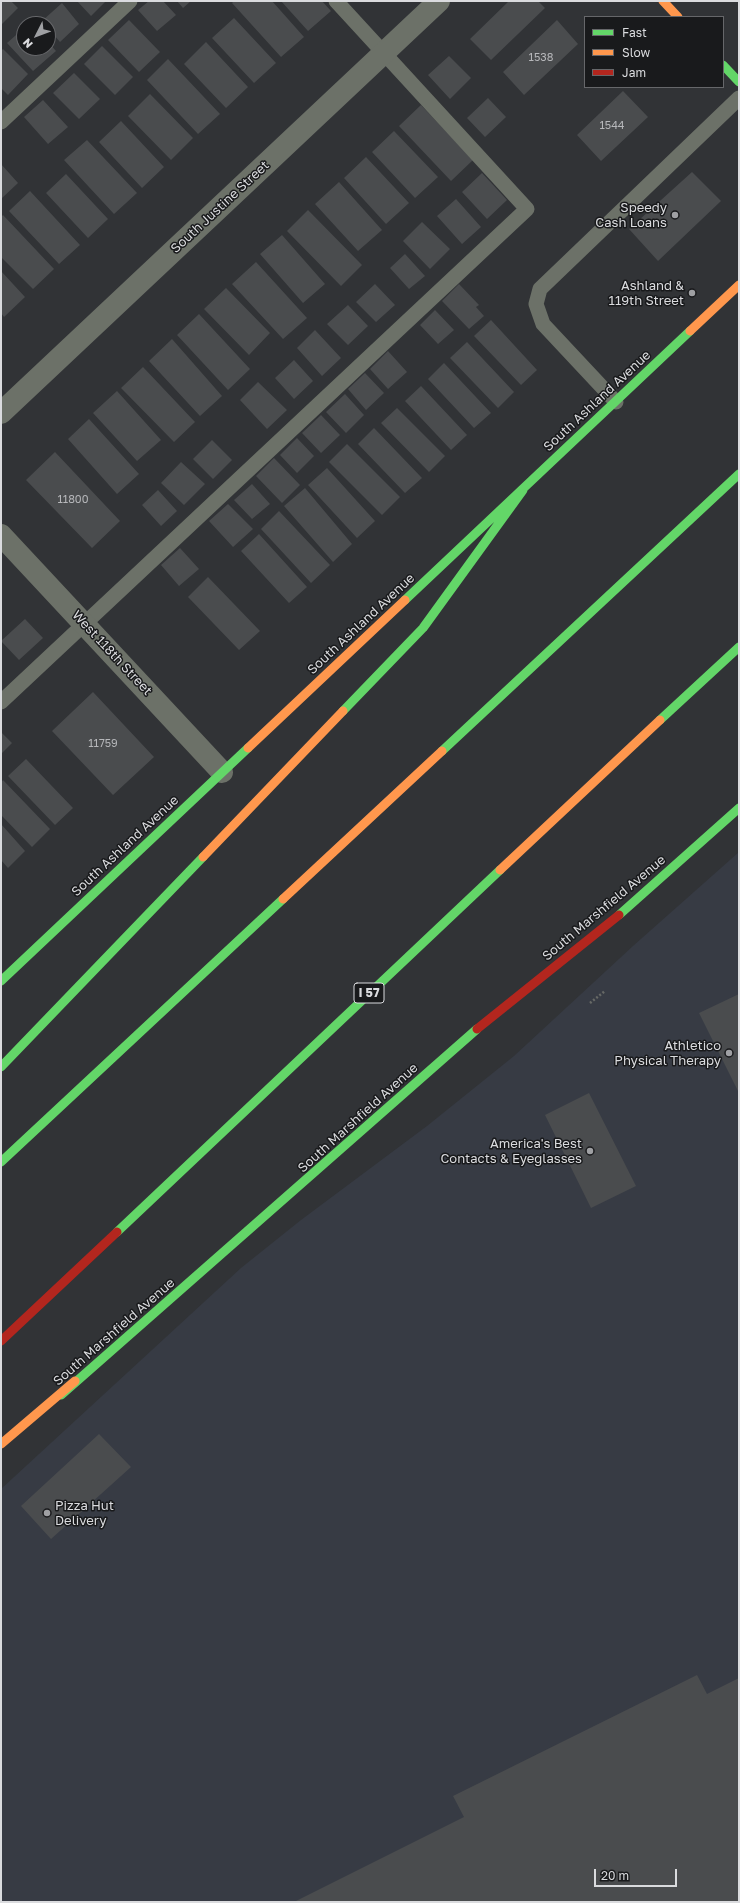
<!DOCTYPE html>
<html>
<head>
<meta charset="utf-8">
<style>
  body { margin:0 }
  #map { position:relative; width:740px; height:1903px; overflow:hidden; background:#313336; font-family:"Golos Text",sans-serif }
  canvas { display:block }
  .frame { position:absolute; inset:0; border:2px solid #dadbde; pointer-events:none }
  .legend { position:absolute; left:584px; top:16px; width:140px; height:72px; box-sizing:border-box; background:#191a1c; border:1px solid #66676a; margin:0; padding:5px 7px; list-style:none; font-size:12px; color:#dadbde }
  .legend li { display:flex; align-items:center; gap:8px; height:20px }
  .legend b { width:20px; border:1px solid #66676a }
  .north { position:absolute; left:16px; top:16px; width:40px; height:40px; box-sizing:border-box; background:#191a1c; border:1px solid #66676a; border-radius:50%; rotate:228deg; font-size:11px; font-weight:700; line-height:16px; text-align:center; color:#dadbde }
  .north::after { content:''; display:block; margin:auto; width:14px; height:18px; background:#9fa0a3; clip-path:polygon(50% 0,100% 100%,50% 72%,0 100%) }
  .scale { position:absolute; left:594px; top:1869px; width:83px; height:18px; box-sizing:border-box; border:2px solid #dadbde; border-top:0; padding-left:5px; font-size:12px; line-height:14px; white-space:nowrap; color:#dadbde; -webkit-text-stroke:3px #191a1c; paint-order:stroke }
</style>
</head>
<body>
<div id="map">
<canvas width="740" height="1903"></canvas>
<div class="frame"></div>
<ul class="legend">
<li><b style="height:5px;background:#63d668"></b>Fast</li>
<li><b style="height:5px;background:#ff974d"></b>Slow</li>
<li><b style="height:5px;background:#b3261e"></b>Jam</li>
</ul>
<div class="north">N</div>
<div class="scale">20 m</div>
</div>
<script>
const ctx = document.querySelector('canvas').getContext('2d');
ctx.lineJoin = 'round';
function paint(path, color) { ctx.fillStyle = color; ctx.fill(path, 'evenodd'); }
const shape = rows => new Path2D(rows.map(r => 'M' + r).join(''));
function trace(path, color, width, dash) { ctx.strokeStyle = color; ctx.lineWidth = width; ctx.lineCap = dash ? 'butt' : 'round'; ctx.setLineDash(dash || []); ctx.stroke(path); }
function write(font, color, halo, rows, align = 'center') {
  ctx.font = font + ' "Golos Text",sans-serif'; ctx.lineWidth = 3; ctx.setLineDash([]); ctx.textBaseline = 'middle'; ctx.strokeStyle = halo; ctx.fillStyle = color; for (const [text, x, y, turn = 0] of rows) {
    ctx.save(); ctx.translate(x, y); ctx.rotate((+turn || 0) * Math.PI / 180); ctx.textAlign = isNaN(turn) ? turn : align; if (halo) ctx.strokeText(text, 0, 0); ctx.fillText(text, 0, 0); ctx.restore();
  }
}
const built = shape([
  [739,852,739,1902,1,1902,1,1489,241,1268,301,1220,427,1126,514,1056,633,946]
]);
const building = shape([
  [1,1,11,1,18,8,1,25],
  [77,1,106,1,91,16],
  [149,1,163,1,176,15,157,31,138,10],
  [177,1,191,1,183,8],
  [234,1,272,1,304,37,281,57,232,3],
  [281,1,322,1,331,11,308,31],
  [509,1,538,1,545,8,491,60,470,39],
  [62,3,79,24,60,42,48,28,48,24,44,24,42,21],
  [234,18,276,63,254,83,212,38],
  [129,20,160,52,139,72,108,40],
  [557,20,578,44,524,95,503,72],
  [24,28,24,48,48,48,48,42,56,51,33,71,7,43],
  [206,42,248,87,226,108,184,64],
  [102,46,133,77,115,95,84,64],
  [3,49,28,74,8,95,1,88,1,51],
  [449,56,471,78,450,99,428,75],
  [168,59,220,114,198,134,147,80],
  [74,73,100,99,79,119,53,93],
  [623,91,648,117,601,161,577,135],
  [150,94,193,138,171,160,128,116],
  [488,98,506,117,485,137,467,118],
  [43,100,68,127,48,144,24,117],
  [421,105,473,160,451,181,399,126],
  [121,121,164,167,142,188,99,142],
  [394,131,438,177,415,198,372,152],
  [87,140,137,193,114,214,64,160],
  [366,157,409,203,386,224,344,178],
  [1,164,18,183,1,199],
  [692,172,721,201,658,261,629,229],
  [482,173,507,200,487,219,462,192],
  [66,174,108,219,88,238,46,193],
  [339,182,382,230,358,251,315,204],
  [30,191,80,245,59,264,9,211],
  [456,199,481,227,462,244,437,216],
  [308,210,362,265,341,286,287,231],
  [3,215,54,269,33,289,1,257,1,217],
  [422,222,450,249,430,269,403,241],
  [282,235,325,284,303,303,260,254],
  [405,254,425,276,409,289,390,268],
  [256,262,307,318,283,339,232,284],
  [1,271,25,297,4,317,1,313],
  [375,284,395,305,376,322,356,302],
  [459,284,479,305,476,307,484,316,469,329,442,301],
  [226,288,270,333,249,355,204,309],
  [348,305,368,326,348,345,327,324],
  [435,310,454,330,438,344,420,325],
  [199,314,250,369,228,390,177,335],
  [491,320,537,370,521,385,474,336],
  [315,330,341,358,322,376,297,348],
  [172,339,222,396,200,416,149,361],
  [467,342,514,392,498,408,450,358],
  [388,351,407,372,388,389,370,369],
  [294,360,313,381,294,399,275,378],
  [444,363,491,413,474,428,428,379],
  [143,367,195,422,174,442,121,388],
  [365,373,384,393,366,410,348,389],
  [258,382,287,410,267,429,240,400],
  [421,386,467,435,451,450,405,401],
  [117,391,161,440,137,461,93,413],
  [345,394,364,415,346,433,326,412],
  [397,408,445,456,429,472,381,423],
  [321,415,340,435,321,453,302,433],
  [89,419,139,474,117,494,68,439],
  [374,428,422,478,405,493,358,444],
  [297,438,314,456,297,473,280,455],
  [212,440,232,460,213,479,193,459],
  [347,444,400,497,382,515,329,462],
  [55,452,120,521,92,548,26,480],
  [274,458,300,485,282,503,256,476],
  [181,462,205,484,184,505,161,483],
  [327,468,375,521,357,538,308,485],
  [252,484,270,504,252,519,234,500],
  [305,488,352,544,333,562,284,506],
  [158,490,177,511,161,526,142,505],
  [228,504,253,529,233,547,209,521],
  [279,511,330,565,311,583,261,529],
  [259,534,307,587,289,603,241,551],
  [180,548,199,569,179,586,161,565],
  [208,577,260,631,239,650,188,597],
  [25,619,43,638,19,660,1,641],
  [93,692,154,757,113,795,52,731],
  [1,732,12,743,1,754],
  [26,759,73,808,55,825,8,776],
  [3,780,50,829,32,847,1,815,1,783],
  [1,824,25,851,8,868,1,860],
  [739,994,739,1093,699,1013],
  [589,1093,636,1186,591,1208,545,1115],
  [99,1434,131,1467,51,1539,21,1506],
  [697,1675,707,1694,739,1678,739,1902,294,1902,464,1817,453,1796]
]);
const path = shape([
  [590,1003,605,991]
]);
const lane = shape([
  [1,122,130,1],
  [616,402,543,324,536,304,540,289,739,98],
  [1,702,527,209,336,1]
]);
const street = shape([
  [1,413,439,1],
  [1,535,222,772]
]);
const fast = shape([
  [723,65,739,82],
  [405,600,690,331],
  [343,711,423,628,523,490],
  [660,720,739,647],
  [442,751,739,474],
  [619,915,739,808],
  [1,981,248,748],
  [1,1067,203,857],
  [1,1162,283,899],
  [117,1232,500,870],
  [61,1395,477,1029]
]);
const slow = shape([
  [663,1,678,17],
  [690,331,739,285],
  [248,748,405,600],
  [203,857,343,711],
  [500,870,660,720],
  [283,899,442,751],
  [1,1444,75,1381]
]);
const jam = shape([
  [477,1029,619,915],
  [1,1341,117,1232]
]);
const markers = [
  [675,215,4,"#9fa0a3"],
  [692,293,4,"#9fa0a3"],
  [729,1053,4,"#9fa0a3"],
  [590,1151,4,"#9fa0a3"],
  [47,1513,4,"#9fa0a3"]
];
const numberNames = [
  ["1538",541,58],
  ["1544",612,126],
  ["11800",73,500],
  ["11759",103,744]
];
const shields = [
  [369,993,30]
];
const shieldNames = [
  ["I 57",369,993]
];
const streetNames = [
  ["South Justine Street",220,207,-43],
  ["South Ashland Avenue",597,401,-43],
  ["South Ashland Avenue",361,624,-43],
  ["West 118th Street",112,653,47],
  ["South Ashland Avenue",125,846,-43],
  ["South Marshfield Avenue",604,908,-40],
  ["South Marshfield Avenue",358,1118,-42],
  ["South Marshfield Avenue",114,1332,-41]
];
const poiNames = [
  ["Speedy",667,208],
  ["Cash Loans",667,223],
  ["Ashland &",684,286],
  ["119th Street",684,301],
  ["Athletico",721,1046],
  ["Physical Therapy",721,1061],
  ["America's Best",582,1144],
  ["Contacts & Eyeglasses",582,1159],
  ["Pizza Hut",55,1506,"left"],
  ["Delivery",55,1521,"left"]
];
paint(built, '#373b44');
paint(building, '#4a4c4e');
trace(path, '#676966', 2.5, [2, 2]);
trace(lane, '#6c7168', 15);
trace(street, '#6c7168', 22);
trace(fast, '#63d668', 9);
trace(slow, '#ff974d', 9);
trace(jam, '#b3261e', 9);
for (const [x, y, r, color] of markers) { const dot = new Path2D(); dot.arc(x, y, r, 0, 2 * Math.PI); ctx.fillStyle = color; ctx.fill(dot); trace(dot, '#191a1c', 1.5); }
write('11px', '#b6b7ba', null, numberNames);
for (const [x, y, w] of shields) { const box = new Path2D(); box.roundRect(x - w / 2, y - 10, w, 20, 3); ctx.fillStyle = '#191a1c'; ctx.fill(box); trace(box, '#dadbde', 1); }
write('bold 12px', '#dadbde', null, shieldNames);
write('13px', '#dadbde', '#191a1c', streetNames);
write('13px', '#dadbde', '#191a1c', poiNames, 'right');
</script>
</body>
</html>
